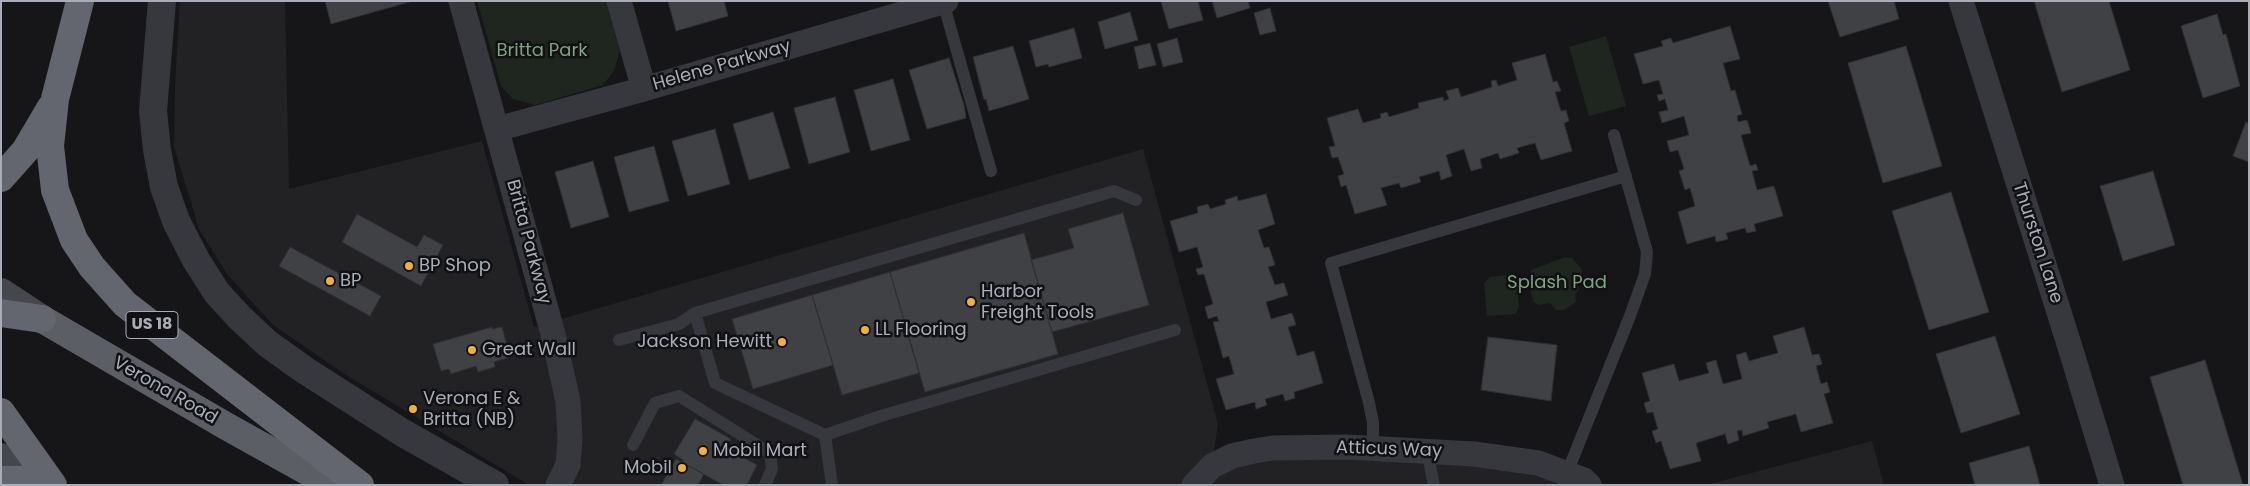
<!DOCTYPE html>
<html>
<head>
<meta charset="utf-8">
<style>
  body { margin:0 }
  #map { position:relative; width:2250px; height:486px; overflow:hidden; background:#161618; font-family:Poppins,sans-serif }
  canvas { display:block }
  .frame { position:absolute; inset:0; border:2px solid #a8adb8; pointer-events:none }
</style>
</head>
<body>
<div id="map">
<canvas width="2250" height="486"></canvas>
<div class="frame"></div>
</div>
<script>
const ctx = document.querySelector('canvas').getContext('2d');
ctx.lineJoin = 'round';
function paint(path, color) { ctx.fillStyle = color; ctx.fill(path, 'evenodd'); }
const shape = rows => new Path2D(rows.map(r => 'M' + r).join(''));
function trace(path, color, width, dash) { ctx.strokeStyle = color; ctx.lineWidth = width; ctx.lineCap = dash ? 'butt' : 'round'; ctx.setLineDash(dash || []); ctx.stroke(path); }
function write(font, color, halo, rows, align = 'center') {
  ctx.font = font + ' Poppins,sans-serif'; ctx.lineWidth = 5; ctx.setLineDash([]); ctx.textBaseline = 'middle'; ctx.strokeStyle = halo; ctx.fillStyle = color; for (const [text, x, y, turn = 0] of rows) {
    ctx.save(); ctx.translate(x, y); ctx.rotate((+turn || 0) * Math.PI / 180); ctx.textAlign = isNaN(turn) ? turn : align; if (halo) ctx.strokeText(text, 0, 0); ctx.fillText(text, 0, 0); ctx.restore();
  }
}
const built = shape([
  [180,1,285,1,289,189,482,141,534,327,1143,149,1218,424,1212,465,1232,456,1474,454,1586,485,529,485,346,375,273,325,227,274,199,229,174,147,175,86],
  [1872,441,1884,485,1706,485]
]);
const green = shape([
  [477,1,606,1,620,51,614,71,603,85,535,105,513,99,501,86],
  [1606,36,1626,106,1589,116,1569,47],
  [1565,257,1572,258,1581,268,1582,275,1577,281,1579,289,1575,295,1576,302,1564,310,1556,310,1550,303,1539,305,1534,302,1527,282,1531,270],
  [1515,274,1519,307,1516,314,1487,316,1484,283,1490,277]
]);
const building = shape([
  [325,1,413,1,331,24,325,1],
  [668,1,724,1,728,16,676,31,668,1],
  [1165,1,1198,1,1203,20,1169,29,1161,2,1165,1],
  [1212,1,1248,1,1250,8,1217,18,1212,1],
  [1828,1,1894,1,1899,19,1840,37,1828,1],
  [2034,1,2109,1,2130,70,2062,92,2034,1],
  [1270,8,1276,31,1260,35,1254,13,1270,8],
  [1130,12,1138,40,1105,49,1098,22,1130,12],
  [2217,14,2223,35,2226,34,2240,86,2203,98,2181,26,2217,14],
  [1730,26,1740,59,1723,63,1731,91,1735,90,1742,114,1737,116,1738,122,1747,120,1751,133,1741,135,1750,166,1756,164,1758,170,1752,171,1757,190,1774,186,1783,216,1754,224,1756,231,1747,233,1745,228,1726,233,1728,239,1716,242,1715,236,1687,244,1678,212,1695,206,1690,188,1685,190,1679,171,1684,169,1678,150,1670,152,1667,141,1689,135,1684,116,1662,123,1659,112,1668,110,1665,99,1659,101,1657,95,1663,94,1659,80,1643,84,1634,54,1663,46,1661,41,1671,38,1673,43,1730,26],
  [1074,28,1082,58,1049,67,1048,64,1036,67,1029,41,1074,28],
  [1177,38,1183,62,1163,67,1157,44,1177,38],
  [1150,43,1156,65,1139,69,1134,47,1150,43],
  [1013,46,1029,99,989,111,986,99,984,100,973,57,1013,46],
  [1906,46,1942,166,1883,183,1848,63,1906,46],
  [1545,54,1553,82,1557,81,1561,91,1555,92,1561,111,1566,110,1569,121,1564,123,1572,151,1541,160,1535,143,1517,148,1519,153,1500,159,1498,153,1480,159,1482,168,1471,171,1464,149,1446,155,1452,176,1441,180,1439,171,1419,177,1421,182,1401,188,1399,183,1381,188,1387,205,1355,214,1346,185,1341,187,1338,176,1344,174,1338,157,1332,158,1329,147,1335,146,1327,118,1358,109,1363,123,1381,118,1380,114,1387,112,1389,117,1419,108,1418,103,1443,97,1444,101,1449,99,1446,91,1458,88,1461,97,1492,87,1491,81,1496,80,1498,86,1517,80,1512,63,1545,54],
  [949,58,964,105,966,118,927,129,909,70,949,58],
  [893,79,910,140,871,151,854,90,893,79],
  [835,97,850,152,809,164,794,108,835,97],
  [773,112,790,168,749,180,733,124,773,112],
  [2246,122,2249,124,2249,162,2233,156,2246,122],
  [715,129,730,184,688,196,672,141,715,129],
  [654,146,669,201,629,212,614,157,654,146],
  [593,161,609,217,571,228,555,172,593,161],
  [2153,171,2175,245,2123,261,2100,186,2153,171],
  [1951,192,1989,312,1929,330,1892,211,1951,192],
  [1266,194,1275,224,1258,230,1264,248,1269,247,1275,265,1268,267,1275,285,1284,283,1288,295,1266,302,1271,319,1292,313,1296,325,1288,327,1297,356,1314,351,1323,383,1294,392,1295,398,1285,401,1283,394,1265,399,1267,405,1256,409,1255,402,1226,410,1216,379,1234,374,1229,356,1223,358,1213,322,1219,321,1217,316,1208,319,1205,307,1213,304,1204,274,1198,275,1196,269,1203,267,1197,247,1179,252,1170,221,1198,213,1197,207,1208,204,1210,209,1226,204,1225,200,1237,196,1238,201,1266,194],
  [1123,213,1149,305,1052,332,1031,260,1074,248,1068,229,1123,213],
  [357,214,417,247,424,235,443,245,421,286,342,242,357,214],
  [1024,233,1058,354,925,392,890,272,1024,233],
  [290,247,381,296,370,316,279,266,290,247],
  [890,272,919,373,842,395,812,295,890,272],
  [812,295,833,365,753,389,732,319,812,295],
  [492,327,492,329,502,327,510,357,494,362,495,367,478,372,476,366,451,374,449,369,441,371,433,344,492,327],
  [1804,327,1812,355,1819,354,1822,364,1816,366,1821,384,1827,382,1830,392,1824,394,1833,423,1801,432,1796,414,1767,422,1769,428,1743,436,1742,430,1737,431,1739,440,1728,444,1725,434,1696,443,1701,461,1670,469,1661,441,1656,443,1652,431,1658,429,1653,412,1647,413,1644,403,1650,401,1642,373,1674,364,1679,381,1709,373,1706,363,1716,360,1723,384,1742,379,1736,355,1746,352,1749,361,1778,353,1773,336,1804,327],
  [1995,336,2020,414,1961,433,1936,354,1995,336],
  [1488,337,1557,345,1551,401,1481,390,1488,337],
  [2205,360,2243,485,2183,485,2150,377,2205,360],
  [695,419,731,439,726,448,757,465,747,485,723,485,682,462,683,460,674,454,695,419],
  [2029,446,2040,485,1975,485,1969,463,2029,446],
  [676,459,704,474,698,485,661,485,676,459]
]);
const service = shape([
  [943,2,991,171],
  [619,340,679,324,695,313],
  [825,435,715,383,695,313,1114,191,1136,200],
  [633,445,655,403,679,396,770,453,772,469,765,485],
  [1373,449,1373,422,1368,399,1331,263,1626,176],
  [1427,451,1434,485],
  [1567,473,1630,316,1645,274,1647,252,1614,135],
  [832,485,825,435,881,416,1175,330]
]);
const minor = shape([
  [461,1,553,334,568,401,570,439,568,465,558,485],
  [619,1,644,89],
  [1961,1,2069,344,2112,485],
  [497,129,644,89,946,1],
  [1194,485,1212,466,1232,456,1254,451,1273,448,1347,447,1474,454,1538,463,1584,480,1589,485]
]);
const tertiary = shape([
  [162,1,153,111,157,150,164,187,176,221,196,260,217,293,240,318,268,344,306,371,403,433,495,485]
]);
const secondary = shape([
  [1,292,42,319],
  [1,457,50,484]
]);
const trunk = shape([
  [42,319,226,426,332,485]
]);
const motorway = shape([
  [80,1,55,99,50,146,55,190,74,240,92,267,125,304,360,485],
  [1,178,25,151,51,107],
  [1,313,42,319],
  [1,412,53,485],
  [1,480,26,480,50,485]
]);
const markers = [
  [409,266,5,"#f2b134"],
  [330,281,5,"#f2b134"],
  [971,302,5,"#f2b134"],
  [865,330,5,"#f2b134"],
  [782,342,5,"#f2b134"],
  [472,350,5,"#f2b134"],
  [413,409,5,"#f2b134"],
  [703,451,5,"#f2b134"],
  [682,468,5,"#f2b134"]
];
const shields = [
  [152,325,52]
];
const shieldNames = [
  ["US 18",152,325]
];
const parkNames = [
  ["Britta Park",542,51],
  ["Splash Pad",1557,283]
];
const streetNames = [
  ["Helene Parkway",722,66,-16],
  ["Britta Parkway",528,242,75],
  ["Thurston Lane",2037,243,72],
  ["Verona Road",165,391,30],
  ["Atticus Way",1389,450,2]
];
const poiNames = [
  ["BP Shop",419,266],
  ["BP",340,281],
  ["Harbor",981,292],
  ["Freight Tools",981,313],
  ["LL Flooring",875,330],
  ["Jackson Hewitt",772,342,"right"],
  ["Great Wall",482,350],
  ["Verona E &",423,399],
  ["Britta (NB)",423,420],
  ["Mobil Mart",713,451],
  ["Mobil",672,468,"right"]
];
paint(built, '#222225');
paint(green, '#1e261f');
paint(building, '#404145');
trace(building, '#303034', 1);
trace(service, '#37383d', 12);
trace(minor, '#37383d', 25);
trace(tertiary, '#37383d', 28);
trace(secondary, '#45474d', 28);
trace(trunk, '#5b5e65', 28);
trace(motorway, '#63666e', 28);
for (const [x, y, r, color] of markers) { const dot = new Path2D(); dot.arc(x, y, r, 0, 2 * Math.PI); ctx.fillStyle = color; ctx.fill(dot); trace(dot, '#111113', 2); }
for (const [x, y, w] of shields) { const box = new Path2D(); box.roundRect(x - w / 2, y - 13.5, w, 27, 4); ctx.fillStyle = '#111113'; ctx.fill(box); trace(box, '#a8adb8', 1); }
write('bold 16px', '#a8adb8', null, shieldNames);
write('18px', '#7fa381', '#111113', parkNames);
write('18px', '#a8adb8', '#111113', streetNames);
write('18px', '#a8adb8', '#111113', poiNames, 'left');
</script>
</body>
</html>
